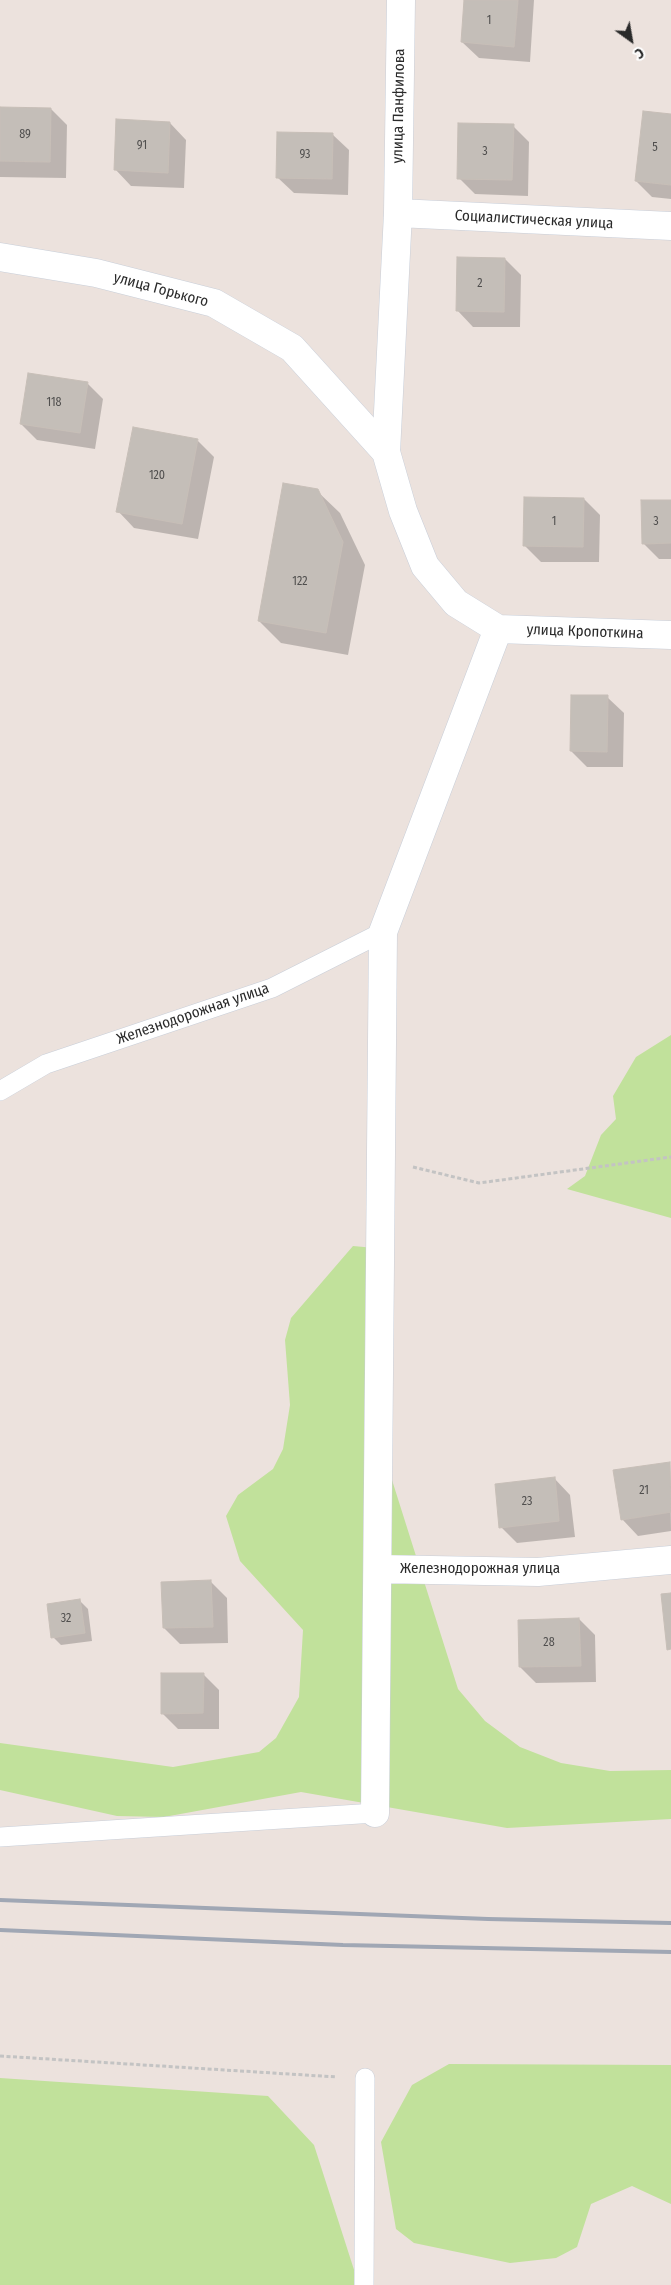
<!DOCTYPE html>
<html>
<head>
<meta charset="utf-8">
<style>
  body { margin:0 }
  #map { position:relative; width:671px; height:2285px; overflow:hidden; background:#ece2dd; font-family:"Fira Sans Condensed",sans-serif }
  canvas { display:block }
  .north { position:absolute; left:606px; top:15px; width:50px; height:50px; -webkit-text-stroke:4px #fff; paint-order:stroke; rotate:148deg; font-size:14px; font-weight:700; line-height:20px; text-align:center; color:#2a2a2a }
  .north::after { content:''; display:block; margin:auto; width:18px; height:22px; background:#2a2a2a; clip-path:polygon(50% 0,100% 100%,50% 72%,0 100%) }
</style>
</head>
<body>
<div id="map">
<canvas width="671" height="2285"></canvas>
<div class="north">С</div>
</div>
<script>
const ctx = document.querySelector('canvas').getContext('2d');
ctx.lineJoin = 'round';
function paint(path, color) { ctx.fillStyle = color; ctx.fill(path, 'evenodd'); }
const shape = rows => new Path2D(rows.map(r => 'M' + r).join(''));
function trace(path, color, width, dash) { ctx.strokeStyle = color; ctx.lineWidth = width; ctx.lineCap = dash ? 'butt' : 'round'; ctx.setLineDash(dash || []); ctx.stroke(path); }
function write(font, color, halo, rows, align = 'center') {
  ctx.font = font + ' "Fira Sans Condensed",sans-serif'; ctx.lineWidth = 4.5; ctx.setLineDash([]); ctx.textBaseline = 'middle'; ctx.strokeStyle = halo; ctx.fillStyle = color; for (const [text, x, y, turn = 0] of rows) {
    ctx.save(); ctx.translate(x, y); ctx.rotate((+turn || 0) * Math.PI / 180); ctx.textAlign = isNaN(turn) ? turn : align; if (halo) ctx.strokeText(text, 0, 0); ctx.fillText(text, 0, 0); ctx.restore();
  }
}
const green = shape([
  [671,1035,671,1218,567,1189,585,1176,601,1135,616,1119,613,1096,636,1057],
  [353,1246,375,1248,370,1436,392,1480,458,1689,485,1721,520,1747,561,1763,610,1771,671,1770,671,1819,507,1828,301,1792,164,1817,117,1816,0,1790,0,1743,173,1767,259,1752,276,1738,299,1697,303,1630,240,1561,226,1516,238,1495,273,1469,283,1449,290,1405,285,1340,291,1318],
  [449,2064,671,2065,671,2204,632,2186,591,2204,577,2247,556,2258,510,2263,414,2243,396,2229,381,2142,412,2085],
  [0,2078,268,2096,314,2145,356,2276,355,2285,0,2285]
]);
const shadow = shape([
  [466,0,534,0,530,62,479,58,462,42],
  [0,108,51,109,67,125,66,178,0,177],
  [671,115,671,199,652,197,636,181],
  [170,123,186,140,184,188,131,186,115,169],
  [513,126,529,142,528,196,475,194,459,178],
  [332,134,349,150,348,195,294,193,277,177],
  [505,259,521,275,520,327,473,327,457,310],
  [87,383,103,399,95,449,37,440,21,424],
  [198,441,214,457,198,539,134,528,118,511],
  [317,491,340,513,365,565,348,655,281,643,259,621],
  [584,499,600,515,599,562,541,562,525,546],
  [671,501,671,559,659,559,643,543],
  [607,697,624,713,623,767,587,767,571,751],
  [670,1463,671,1531,638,1536,622,1519],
  [554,1478,570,1495,575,1537,517,1543,501,1527],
  [211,1582,227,1598,228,1643,180,1644,164,1628],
  [80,1601,88,1609,92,1641,61,1645,53,1637],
  [579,1619,595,1635,596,1682,536,1683,520,1667],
  [203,1674,219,1690,219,1729,178,1729,162,1713]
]);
const building = shape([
  [464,0,518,0,514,47,461,42,464,0],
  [0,107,51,108,50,162,0,161,0,107],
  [643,111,671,114,671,185,635,181,643,111],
  [116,119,170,122,168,173,114,170,116,119],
  [458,123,514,124,512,180,457,179,458,123],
  [277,132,333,133,332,179,276,178,277,132],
  [457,257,505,258,504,312,456,311,457,257],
  [28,373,88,382,80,433,20,424,28,373],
  [133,427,198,439,182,524,116,512,133,427],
  [283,483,318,489,343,542,326,633,258,621,283,483],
  [524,497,584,498,583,547,523,546,524,497],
  [641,500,671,500,671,543,642,544,641,500],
  [571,695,608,695,607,752,570,751,571,695],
  [670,1462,671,1512,621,1520,613,1470,670,1462],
  [555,1477,559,1521,499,1528,495,1484,555,1477],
  [211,1580,213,1627,163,1628,161,1582,211,1580],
  [671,1593,671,1649,667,1650,661,1594,671,1593],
  [80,1599,85,1633,51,1638,47,1604,80,1599],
  [579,1618,581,1666,519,1667,518,1620,579,1618],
  [161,1673,204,1673,203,1713,161,1714,161,1673]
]);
const path = shape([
  [413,1167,479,1183,671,1157],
  [0,2056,337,2077]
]);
const lane = shape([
  [0,1091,46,1064,272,988,383,932],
  [0,1837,375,1813],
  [364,2285,365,2078]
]);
const street = shape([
  [398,213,671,226],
  [386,452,398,213,401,0],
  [378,1569,538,1572,671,1560],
  [375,1813,383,932,498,629]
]);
const secondary = shape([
  [0,257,96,273,214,303,292,348,386,452,403,511,425,566,456,603,498,629,671,635]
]);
const rail = shape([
  [0,1900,488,1919,671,1923],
  [0,1930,343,1945,671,1952]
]);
const numberNames = [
  ["1",489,21],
  ["89",25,135],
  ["91",142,146],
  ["5",655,148],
  ["3",485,152],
  ["93",305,155],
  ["2",480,284],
  ["118",54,403],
  ["120",157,476],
  ["1",554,522],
  ["3",656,522],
  ["122",300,582],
  ["21",644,1491],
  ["23",527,1502],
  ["32",66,1619],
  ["28",549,1643]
];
const streetNames = [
  ["улица Панфилова",399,106,-89],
  ["Социалистическая улица",534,220,3],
  ["улица Горького",161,290,15],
  ["улица Кропоткина",585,632,2],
  ["Железнодорожная улица",193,1014,-19],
  ["Железнодорожная улица",480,1569]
];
paint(green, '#c1e19b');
paint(shadow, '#0003');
paint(building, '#c4beb8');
trace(building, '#c7beb7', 1);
trace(lane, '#c8ced8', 20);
trace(street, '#c8ced8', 29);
trace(secondary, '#c8ced8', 29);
trace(path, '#c3c3c3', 3, [4, 2.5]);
trace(lane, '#fff', 19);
trace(street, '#fff', 28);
trace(secondary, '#fff', 28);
trace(rail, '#a0a7b4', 4);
write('12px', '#504f4e', null, numberNames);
write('15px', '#2a2a2a', '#fff', streetNames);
</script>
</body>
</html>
